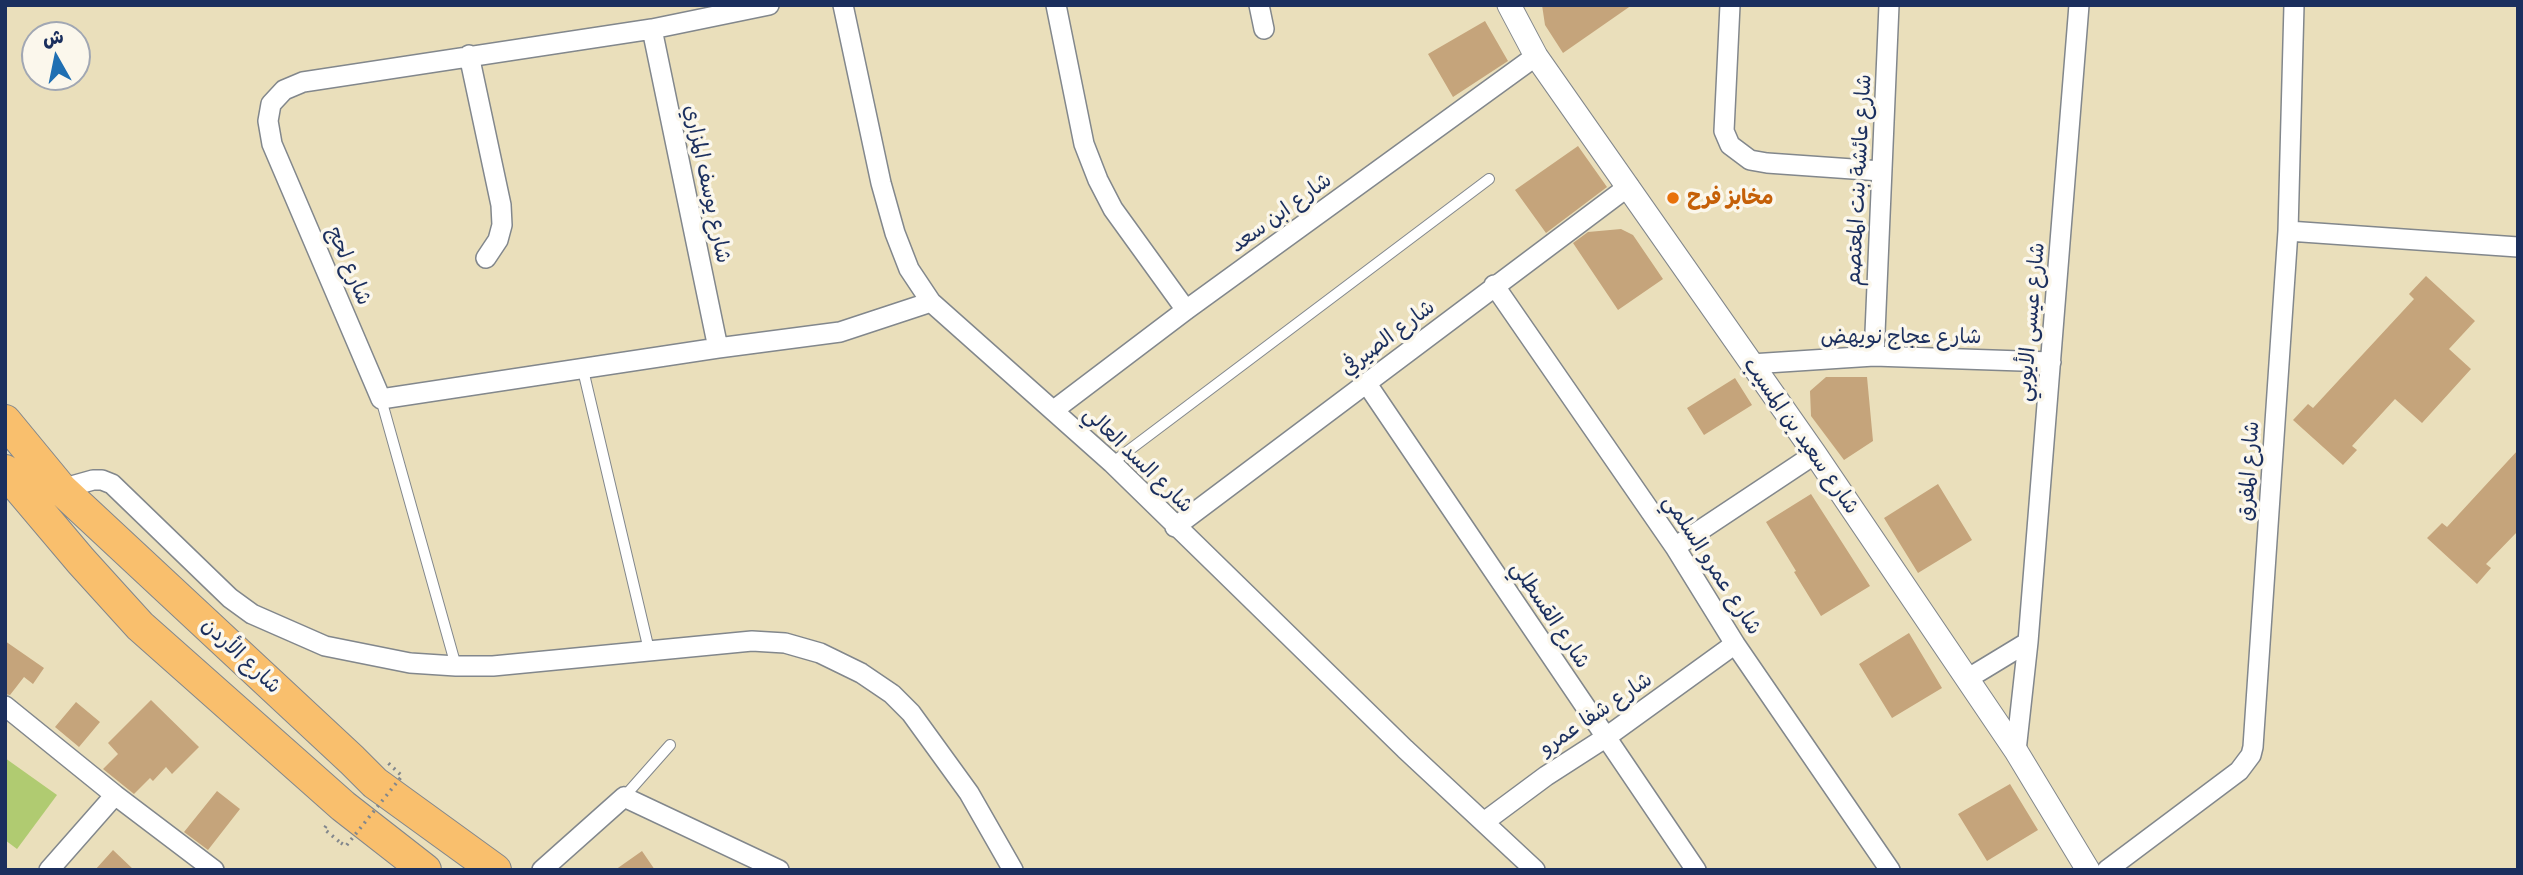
<!DOCTYPE html>
<html>
<head>
<meta charset="utf-8">
<style>
  body { margin:0 }
  #map { position:relative; width:2523px; height:875px; overflow:hidden; background:#eadfbb; font-family:Delius,"Playpen Sans Arabic",sans-serif }
  canvas { display:block }
  .frame { position:absolute; inset:0; border:7px solid #1b2f5e; pointer-events:none }
  .north { position:absolute; left:21px; top:21px; width:70px; height:70px; box-sizing:border-box; background:#fbf7ec; border:2px solid #a1a7b3; border-radius:50%; rotate:351deg; font-size:19px; font-weight:700; line-height:28px; text-align:center; color:#1b2f5e }
  .north::after { content:''; display:block; margin:auto; width:24px; height:32px; background:#1f6fb2; clip-path:polygon(50% 0,100% 100%,50% 72%,0 100%) }
</style>
</head>
<body>
<div id="map">
<canvas width="2523" height="875"></canvas>
<div class="frame"></div>
<div class="north">ش</div>
</div>
<script>
const ctx = document.querySelector('canvas').getContext('2d');
ctx.lineJoin = 'round';
function paint(path, color) { ctx.fillStyle = color; ctx.fill(path, 'evenodd'); }
const shape = rows => new Path2D(rows.map(r => 'M' + r).join(''));
function trace(path, color, width, dash) { ctx.strokeStyle = color; ctx.lineWidth = width; ctx.lineCap = dash ? 'butt' : 'round'; ctx.setLineDash(dash || []); ctx.stroke(path); }
function write(font, color, halo, rows, align = 'center') {
  ctx.font = font + ' Delius,"Playpen Sans Arabic",sans-serif'; ctx.lineWidth = 7; ctx.setLineDash([]); ctx.textBaseline = 'middle'; ctx.strokeStyle = halo; ctx.fillStyle = color; for (const [text, x, y, turn = 0] of rows) {
    ctx.save(); ctx.translate(x, y); ctx.rotate((+turn || 0) * Math.PI / 180); ctx.textAlign = isNaN(turn) ? turn : align; if (halo) ctx.strokeText(text, 0, 0); ctx.fillText(text, 0, 0); ctx.restore();
  }
}
const green = shape([
  [5,758,57,795,17,849,5,840]
]);
const building = shape([
  [1542,5,1632,5,1563,53,1545,25],
  [1485,21,1508,61,1453,97,1428,54],
  [1578,146,1607,187,1546,233,1515,190],
  [1621,229,1633,235,1663,279,1618,310,1573,243,1588,232],
  [2426,276,2475,321,2449,349,2471,369,2422,423,2395,399,2352,446,2357,450,2343,465,2293,420,2308,404,2313,408,2414,299,2409,294],
  [1826,377,1867,377,1873,441,1844,460,1811,416,1810,391],
  [1735,378,1752,405,1704,435,1687,408],
  [2518,450,2518,531,2486,564,2491,568,2477,584,2427,538,2442,523,2447,527],
  [1938,484,1972,540,1918,573,1884,518],
  [1811,494,1870,586,1821,616,1794,572,1796,571,1766,522],
  [1909,633,1942,688,1892,718,1859,664],
  [5,641,44,668,33,684,24,677,10,695,5,694],
  [151,700,199,747,172,774,166,767,153,781,150,778,134,794,103,769,118,754,108,743],
  [76,702,100,722,79,747,55,727],
  [2010,784,2038,830,1987,861,1958,814],
  [217,791,240,809,208,850,184,832],
  [113,850,134,870,95,870],
  [642,851,655,870,615,870]
]);
const path = shape([
  [326,826,324,829,341,843]
]);
const service = shape([
  [583,370,649,650],
  [381,399,456,666],
  [1112,463,1489,179],
  [624,797,670,745]
]);
const minor = shape([
  [769,5,652,29,303,82,284,90,271,104,268,121,272,144,381,399,718,348,840,332,931,302],
  [843,5,881,183,895,233,909,269,931,302,1112,463,1405,749,1535,870],
  [1056,5,1084,144,1098,180,1113,209,1186,310],
  [1259,5,1264,29],
  [1730,5,1724,131,1730,145,1750,160,1767,163,1881,171],
  [652,29,718,348],
  [469,55,501,205,502,225,498,240,486,258],
  [2288,231,2518,247],
  [1494,285,1675,547,1735,644,1890,870],
  [1874,356,1889,5],
  [1751,364,1874,356,2051,362],
  [1367,384,1696,870],
  [1054,410,1186,310,1536,56],
  [61,489,93,480,102,480,112,484,230,598,252,614,325,646,410,663,456,666,493,666,752,641,785,643,820,653,861,673,892,694,911,713,969,793,1013,870],
  [1175,527,1629,186],
  [1675,547,1815,454],
  [1967,679,2028,642],
  [5,706,115,795,214,870],
  [2016,751,2028,642,2079,5],
  [1484,822,1546,776,1605,738,1735,644],
  [49,870,115,795],
  [542,870,624,797,779,870],
  [2107,870,2239,771,2251,755,2253,747,2288,231,2294,5]
]);
const tertiary = shape([
  [1509,5,1536,56,1815,454,2016,751,2088,870]
]);
const trunk = shape([
  [5,421,61,489,352,760,375,783,495,870],
  [5,471,81,561,140,626,343,806,425,870]
]);
const pathBridge = shape([
  [341,843,346,846,402,776,385,760]
]);
const markers = [
  [1673,198,7,"#e8710a"]
];
const streetNames = [
  ["شارع عائشة بنت المعتصم",1859,180,-87],
  ["شارع يوسف المزاري",707,184,78],
  ["شارع ابن سعد",1281,213,-36],
  ["شارع لحج",349,266,67],
  ["شارع عيسى الأيوبي",2031,322,-85],
  ["شارع عجاج نويهض",1901,337],
  ["شارع الصيرفي",1388,338,-37],
  ["شارع سعيد بن المسيب",1801,436,55],
  ["شارع السد العالي",1138,460,44],
  ["شارع المفرق",2249,471,-86],
  ["شارع عمرو السلمي",1712,565,57],
  ["شارع القسطلي",1550,615,56],
  ["شارع الأردن",241,656,43],
  ["شارع شفا عمرو",1596,714,-34]
];
const foodNames = [
  ["مخابز فرح",1687,198]
];
paint(green, '#b0cb71');
paint(building, '#c5a47b');
trace(service, '#82878c', 12);
trace(minor, '#82878c', 22);
trace(tertiary, '#82878c', 25);
trace(trunk, '#82878c', 34);
trace(path, '#82878c', 3.5, [2, 5]);
trace(service, '#fff', 10);
trace(minor, '#fff', 19);
trace(tertiary, '#fff', 23);
trace(trunk, '#f9bf6d', 32);
trace(pathBridge, '#82878c', 3.5, [2, 5]);
for (const [x, y, r, color] of markers) { const dot = new Path2D(); dot.arc(x, y, r, 0, 2 * Math.PI); ctx.fillStyle = color; ctx.fill(dot); trace(dot, '#fbf7ec', 2.5); }
write('21px', '#1b2f5e', '#fbf7ec', streetNames);
write('bold 21px', '#c56008', '#fbf7ec', foodNames, 'left');
</script>
</body>
</html>
